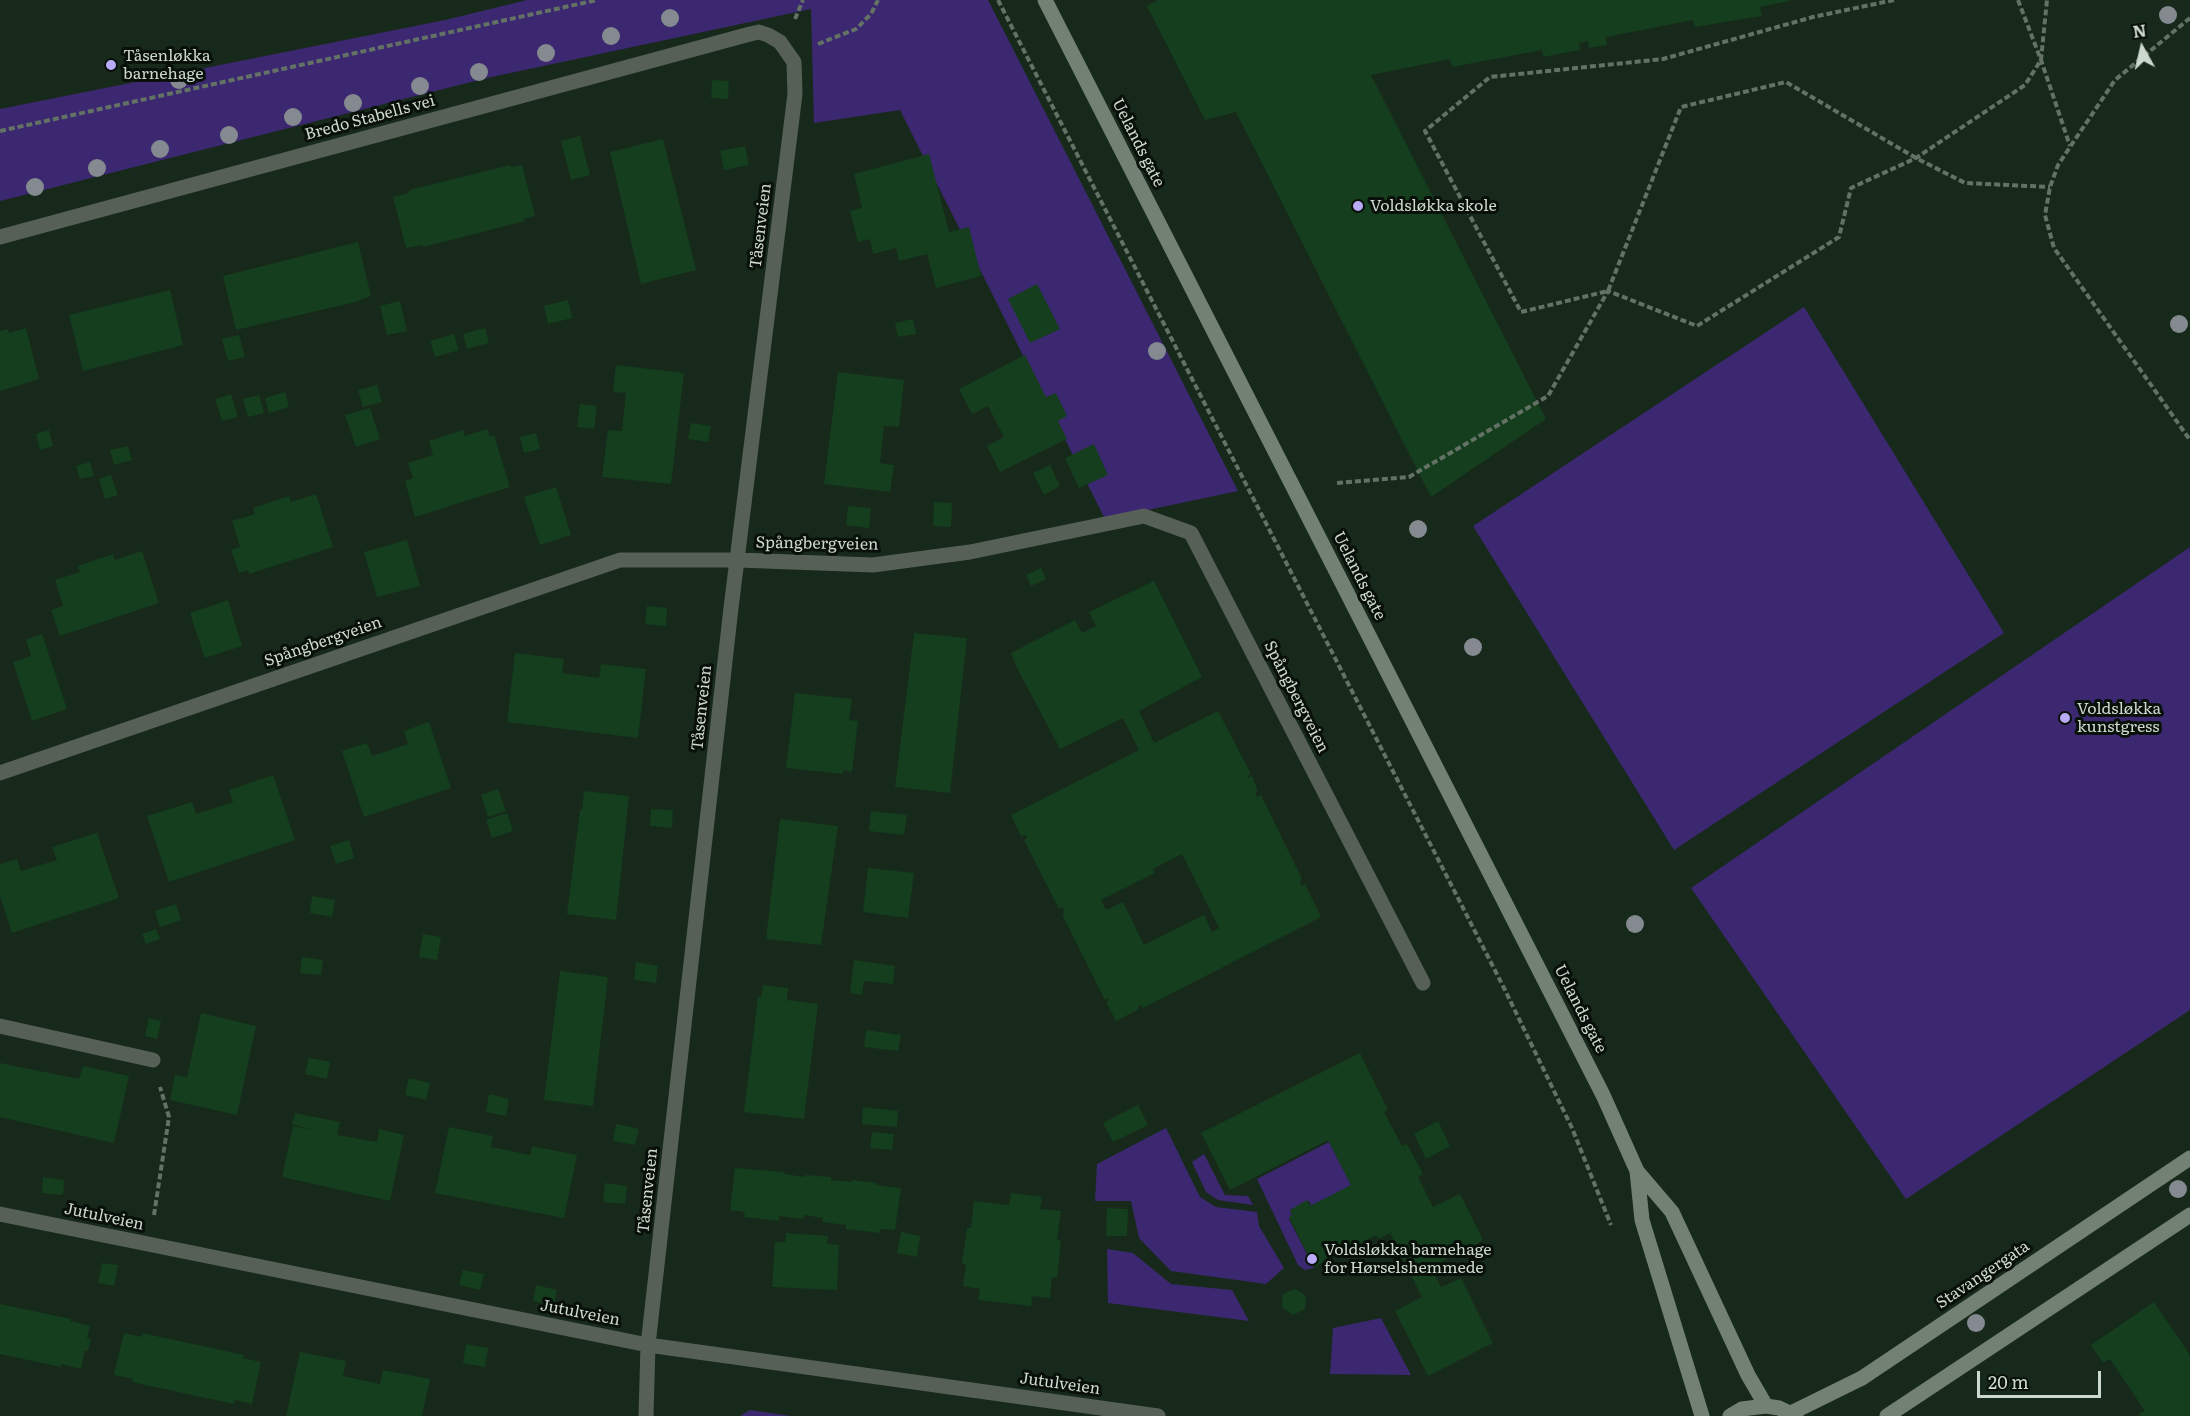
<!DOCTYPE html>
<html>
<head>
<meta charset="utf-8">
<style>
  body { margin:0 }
  #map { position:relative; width:2190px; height:1416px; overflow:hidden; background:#17291a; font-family:Literata,serif }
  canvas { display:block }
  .north { position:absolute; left:2112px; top:18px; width:60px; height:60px; -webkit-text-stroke:4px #081009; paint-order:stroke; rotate:352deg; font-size:16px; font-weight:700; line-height:24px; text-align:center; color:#cdd8ce }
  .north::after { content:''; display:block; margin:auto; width:21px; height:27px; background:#cdd8ce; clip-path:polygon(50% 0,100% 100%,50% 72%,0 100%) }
  .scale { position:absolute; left:1977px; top:1371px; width:124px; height:27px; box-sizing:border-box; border:3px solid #cdd8ce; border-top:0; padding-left:8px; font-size:18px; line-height:21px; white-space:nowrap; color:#cdd8ce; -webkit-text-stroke:4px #081009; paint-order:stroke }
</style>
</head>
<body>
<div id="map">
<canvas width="2190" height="1416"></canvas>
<div class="north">N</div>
<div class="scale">20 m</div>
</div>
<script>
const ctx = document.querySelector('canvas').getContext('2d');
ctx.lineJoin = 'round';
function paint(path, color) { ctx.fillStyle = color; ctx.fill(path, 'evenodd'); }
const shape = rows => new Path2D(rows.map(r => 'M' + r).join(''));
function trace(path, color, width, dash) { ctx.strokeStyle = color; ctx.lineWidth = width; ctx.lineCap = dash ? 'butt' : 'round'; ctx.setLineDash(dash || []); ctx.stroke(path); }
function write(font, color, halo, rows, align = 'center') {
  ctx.font = font + ' Literata,serif'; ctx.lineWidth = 6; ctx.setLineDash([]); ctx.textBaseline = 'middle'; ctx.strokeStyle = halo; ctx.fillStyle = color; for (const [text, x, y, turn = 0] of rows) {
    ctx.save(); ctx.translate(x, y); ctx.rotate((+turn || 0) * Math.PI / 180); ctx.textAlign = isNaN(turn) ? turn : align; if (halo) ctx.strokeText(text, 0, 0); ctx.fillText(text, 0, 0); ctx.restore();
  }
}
const green = shape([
  [527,0,988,0,1238,491,1105,519,900,110,814,123,811,9,487,78,0,201,0,109,445,20],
  [1804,307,2004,633,1674,850,1473,526],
  [2190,547,2190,1010,1906,1199,1691,888],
  [1166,1128,1200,1197,1216,1207,1257,1212,1259,1226,1284,1268,1266,1284,1171,1271,1139,1238,1131,1201,1095,1201,1097,1164],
  [1329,1142,1352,1187,1312,1207,1309,1201,1290,1210,1293,1217,1289,1219,1314,1268,1305,1270,1298,1265,1257,1179],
  [1204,1154,1225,1195,1248,1196,1253,1205,1218,1200,1206,1192,1192,1162],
  [1107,1249,1133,1253,1171,1284,1232,1290,1249,1321,1108,1303],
  [1381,1318,1411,1375,1330,1374,1333,1328],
  [750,1410,791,1416,740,1416]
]);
const building = shape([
  [1158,0,1788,0,1789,1,1760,7,1762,16,1695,27,1693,20,1606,37,1607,45,1589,48,1588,41,1579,43,1580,50,1543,57,1542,50,1452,67,1450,59,1371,75,1546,419,1431,497,1236,112,1205,120,1147,6],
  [712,80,729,81,728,99,711,98],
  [580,136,590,175,571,180,561,141],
  [663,139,696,270,641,284,610,152],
  [745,146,749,165,724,170,720,151],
  [929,154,949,232,969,227,981,276,936,288,927,254,899,261,896,248,873,254,870,239,858,242,850,211,862,208,854,174],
  [510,165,511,167,522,165,535,216,524,219,525,221,423,247,422,245,406,248,393,197,409,193,409,190],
  [358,242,371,296,355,302,236,330,223,276],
  [1037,284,1060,329,1030,343,1008,299],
  [170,290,183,345,83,371,69,315],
  [568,300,572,318,548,324,544,306],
  [400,301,407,331,387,335,380,306],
  [913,319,916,334,898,337,895,323],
  [26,328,39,379,0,391,0,331,8,329,9,333],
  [485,328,489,343,467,349,463,334],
  [454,334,459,350,435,357,430,341],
  [239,335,245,357,228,361,222,339],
  [1025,355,1046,397,1056,393,1067,416,1058,421,1067,439,1000,472,987,446,1004,437,988,406,972,414,959,389],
  [616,365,684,373,671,484,602,477,608,430,622,431,626,393,613,392],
  [838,372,904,380,899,427,884,426,880,463,894,465,890,492,824,484],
  [377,385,382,402,363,407,358,390],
  [285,392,289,407,269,413,265,398],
  [231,394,238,417,222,421,215,399],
  [259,395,264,413,248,417,243,399],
  [580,404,597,406,594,429,577,427],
  [370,408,380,439,356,447,345,415],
  [691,423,711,426,708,442,688,439],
  [487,429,490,437,494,435,510,487,415,517,405,481,413,478,408,463,433,455,429,441,463,430,465,436],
  [49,430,53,446,40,450,36,434],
  [536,433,540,449,524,453,520,437],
  [1094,444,1108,475,1079,488,1065,458],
  [128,446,132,460,114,465,110,450],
  [90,462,94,476,80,479,76,466],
  [1050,465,1060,486,1044,495,1033,473],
  [111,475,118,495,105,499,99,479],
  [556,487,571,535,540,545,524,497],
  [316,494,333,547,249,574,248,570,239,573,231,550,240,547,232,521,255,514,253,508,289,496,291,502],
  [934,502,952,503,951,527,933,526],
  [848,506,871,508,869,528,846,525],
  [407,540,420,586,377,597,364,552],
  [142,551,159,603,60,636,51,610,63,606,55,580,80,572,78,566,113,554,115,560],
  [1041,568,1046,579,1031,586,1026,575],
  [1154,581,1202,677,1139,711,1154,743,1218,711,1251,774,1247,776,1248,778,1252,776,1258,791,1255,792,1257,797,1261,795,1302,879,1300,881,1302,886,1305,884,1321,917,1143,1008,1141,1005,1138,1007,1139,1009,1116,1021,1106,1002,1109,1000,1108,998,1105,1000,1062,914,1065,912,1062,907,1059,909,1024,840,1027,838,1025,835,1021,836,1011,815,1139,750,1123,718,1060,749,1017,668,1011,653,1075,620,1082,633,1096,626,1089,612],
  [1182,854,1219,928,1212,932,1204,915,1144,945,1123,902,1106,910,1101,900,1155,873,1153,869],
  [228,600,242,646,205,658,190,613],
  [647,606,667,608,666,626,645,624],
  [914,633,967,638,950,793,895,787],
  [42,634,67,709,32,721,13,662,31,656,26,640],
  [515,653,564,659,562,673,599,678,601,664,646,669,638,738,507,722],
  [795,693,852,699,849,720,858,721,852,772,843,770,843,774,786,768],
  [429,722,451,788,364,817,342,751,367,743,372,756,408,744,404,731],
  [273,775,295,840,169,882,147,816,192,802,196,814,233,802,229,790],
  [498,789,506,811,488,817,481,795],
  [584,791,629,796,616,920,567,914,580,810,582,810],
  [651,809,673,810,672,828,650,826],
  [871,811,907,815,904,835,869,831],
  [507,813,513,831,492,838,486,820],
  [780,819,838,826,821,945,766,939],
  [97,833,119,898,12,933,0,896,0,864,17,859,21,871,57,860,52,847],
  [349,840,354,858,336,864,330,846],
  [868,868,914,873,908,918,863,912],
  [312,896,335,900,332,917,310,913],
  [176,904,181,920,160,927,155,911],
  [156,929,160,939,146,944,142,934],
  [423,934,441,937,437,960,419,957],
  [302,957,323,960,321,975,300,973],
  [854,960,895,966,893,984,864,981,862,995,850,993],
  [636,962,658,966,656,983,634,980],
  [560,971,608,977,593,1106,544,1100],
  [763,985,788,988,787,1000,818,1004,804,1119,744,1112,758,997,761,997],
  [201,1013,256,1026,237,1115,170,1100,175,1075,187,1077],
  [149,1018,161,1021,157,1039,145,1036],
  [866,1030,901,1035,898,1051,864,1047],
  [1360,1053,1388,1110,1384,1112,1402,1146,1407,1144,1423,1174,1418,1177,1433,1207,1460,1194,1483,1240,1478,1243,1479,1246,1457,1257,1456,1254,1431,1267,1441,1287,1461,1278,1493,1343,1428,1376,1395,1311,1422,1297,1390,1233,1378,1239,1376,1235,1314,1267,1289,1217,1292,1215,1290,1210,1307,1200,1310,1206,1351,1185,1328,1140,1230,1190,1201,1133],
  [309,1058,330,1062,327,1079,305,1074],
  [0,1063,79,1079,83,1066,129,1076,114,1143,0,1117],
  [409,1078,430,1083,426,1100,405,1095],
  [489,1094,509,1099,506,1116,486,1112],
  [1138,1105,1148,1125,1113,1142,1103,1123],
  [863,1107,898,1111,897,1127,862,1124],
  [295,1113,340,1122,337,1135,377,1142,379,1129,404,1135,390,1201,282,1177,293,1126,312,1130,292,1124],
  [1438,1121,1450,1146,1426,1159,1414,1134],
  [616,1124,639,1129,635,1145,613,1141],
  [449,1127,493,1136,491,1147,530,1155,532,1146,577,1155,564,1218,435,1193],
  [872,1132,894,1134,892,1150,870,1148],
  [735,1168,784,1172,784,1174,805,1177,805,1175,831,1177,831,1180,851,1182,852,1180,877,1183,876,1185,901,1188,895,1230,880,1229,880,1233,846,1229,846,1225,822,1222,823,1218,804,1215,803,1219,779,1216,779,1221,744,1217,745,1212,730,1210],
  [43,1177,64,1180,63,1195,42,1193],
  [605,1183,627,1186,625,1204,603,1202],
  [1011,1193,1042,1197,1040,1209,1061,1211,1057,1240,1061,1241,1057,1278,1052,1277,1050,1298,1032,1296,1031,1306,978,1300,980,1289,963,1286,966,1264,962,1264,967,1228,971,1228,974,1201,1009,1205],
  [1107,1208,1128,1209,1127,1236,1106,1236],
  [901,1232,920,1236,917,1257,897,1253],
  [786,1233,828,1236,827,1244,839,1245,837,1290,772,1287,775,1242,785,1242],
  [102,1263,118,1265,114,1286,98,1283],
  [463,1270,484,1274,480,1290,459,1285],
  [536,1285,557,1290,554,1306,533,1301],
  [1295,1289,1306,1296,1305,1309,1293,1315,1282,1307,1283,1294],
  [2154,1302,2190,1355,2190,1416,2140,1416,2139,1414,2145,1411,2110,1359,2103,1363,2091,1345],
  [0,1304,71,1319,70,1321,90,1326,87,1338,91,1339,88,1351,85,1350,81,1369,62,1364,61,1367,0,1354],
  [124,1333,142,1337,142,1333,244,1355,243,1358,261,1362,252,1404,235,1400,234,1404,132,1382,133,1379,114,1375],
  [466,1344,488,1348,485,1367,463,1363],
  [300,1352,346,1361,343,1376,380,1384,383,1370,430,1379,422,1416,286,1416]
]);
const path = shape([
  [998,0,1504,988,1572,1128,1611,1225],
  [1894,0,1813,17,1663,59,1490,77,1425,131,1521,312,1608,291,1681,107,1786,82,1916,158,1965,183,2050,187],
  [2018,0,2041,60,2070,146],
  [2190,18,2115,80,2058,165,2050,187,2045,215,2054,248,2190,440],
  [795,19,803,0],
  [818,44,856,29,871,14,878,0],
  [0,131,597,0],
  [1337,483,1409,477,1548,396,1608,291,1697,326,1839,237,1851,188,1916,158,2025,85,2041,60,2047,0],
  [154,1215,169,1117,160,1087]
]);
const lane = shape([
  [0,1026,153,1060]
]);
const street = shape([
  [0,237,750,34,759,32,768,35,780,42,794,62,795,94,731,608,648,1345,646,1416],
  [0,773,620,560,738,560,873,565,970,552,1144,516,1191,533,1423,983],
  [0,1214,648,1345,1158,1416]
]);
const secondary = shape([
  [1045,0,1603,1095,1637,1171,1672,1212,1748,1375,1766,1406],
  [1637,1171,1642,1220,1702,1416],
  [1791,1413,1862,1378,2190,1158],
  [1730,1416,1742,1409,1766,1406,1779,1408,1796,1416],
  [1887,1416,2190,1215]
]);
const trees = [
  [2168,15],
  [670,18],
  [611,36],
  [546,53],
  [479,72],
  [179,80],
  [420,86],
  [353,103],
  [293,117],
  [229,135],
  [160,149],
  [97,168],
  [35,187],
  [2179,324],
  [1157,351],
  [1418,529],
  [1473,647],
  [1635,924],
  [2178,1189],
  [1976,1323]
];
const markers = [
  [111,65,6,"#b9abf7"],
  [1358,206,6,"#b9abf7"],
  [2065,718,6,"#b9abf7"],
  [1312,1259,6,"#b9abf7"]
];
const poiNames = [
  ["Tåsenløkka",123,56],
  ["barnehage",123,74],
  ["Voldsløkka skole",1370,206],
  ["Voldsløkka",2077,709],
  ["kunstgress",2077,727],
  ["Voldsløkka barnehage",1324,1250],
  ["for Hørselshemmede",1324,1268]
];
const streetNames = [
  ["Bredo Stabells vei",370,118,-15],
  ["Uelands gate",1138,143,63],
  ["Tåsenveien",761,226,-83],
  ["Spångbergveien",817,544,1],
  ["Uelands gate",1359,576,63],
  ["Spångbergveien",323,642,-19],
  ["Spångbergveien",1296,697,63],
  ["Tåsenveien",702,708,-84],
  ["Uelands gate",1580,1009,63],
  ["Tåsenveien",648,1191,-84],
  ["Jutulveien",104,1217,12],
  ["Stavangergata",1983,1275,-34],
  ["Jutulveien",580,1313,11],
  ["Jutulveien",1060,1384,8]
];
paint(green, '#3c2870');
paint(building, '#143e1e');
trace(path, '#637265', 4, [6, 3]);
trace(lane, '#566057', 15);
trace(street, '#566057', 15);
trace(secondary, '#728174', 15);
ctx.fillStyle = '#848a90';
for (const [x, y] of trees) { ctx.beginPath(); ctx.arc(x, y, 9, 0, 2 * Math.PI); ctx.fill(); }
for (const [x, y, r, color] of markers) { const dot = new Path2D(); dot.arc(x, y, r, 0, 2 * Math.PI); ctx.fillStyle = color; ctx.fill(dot); trace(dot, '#081009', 2); }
write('16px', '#cdd8ce', '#081009', poiNames, 'left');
write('16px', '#cdd8ce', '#081009', streetNames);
</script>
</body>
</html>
